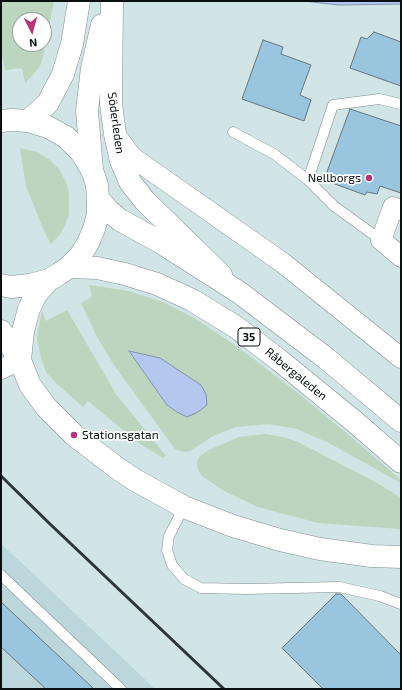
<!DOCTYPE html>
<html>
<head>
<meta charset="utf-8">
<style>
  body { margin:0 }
  #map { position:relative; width:402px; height:690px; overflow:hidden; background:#d1e4e6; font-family:"Exo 2",sans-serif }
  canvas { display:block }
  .frame { position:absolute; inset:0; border:2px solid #0a1011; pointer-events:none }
  .north { position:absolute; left:12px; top:12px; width:40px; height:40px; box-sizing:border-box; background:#fff; border:1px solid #9d9fa0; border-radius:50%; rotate:174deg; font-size:11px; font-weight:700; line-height:16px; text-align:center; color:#0a1011 }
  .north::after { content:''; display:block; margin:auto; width:14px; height:18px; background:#b8347a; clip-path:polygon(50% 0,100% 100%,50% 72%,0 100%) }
</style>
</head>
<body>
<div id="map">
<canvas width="402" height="690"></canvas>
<div class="frame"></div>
<div class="north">N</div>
</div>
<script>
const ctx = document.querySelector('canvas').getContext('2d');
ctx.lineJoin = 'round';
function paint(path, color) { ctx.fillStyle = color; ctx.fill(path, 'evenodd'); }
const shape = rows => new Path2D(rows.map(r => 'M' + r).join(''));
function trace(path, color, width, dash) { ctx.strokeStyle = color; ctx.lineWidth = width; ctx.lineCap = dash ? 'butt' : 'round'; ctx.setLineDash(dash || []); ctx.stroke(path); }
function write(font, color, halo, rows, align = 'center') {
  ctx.font = font + ' "Exo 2",sans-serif'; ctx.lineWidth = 3.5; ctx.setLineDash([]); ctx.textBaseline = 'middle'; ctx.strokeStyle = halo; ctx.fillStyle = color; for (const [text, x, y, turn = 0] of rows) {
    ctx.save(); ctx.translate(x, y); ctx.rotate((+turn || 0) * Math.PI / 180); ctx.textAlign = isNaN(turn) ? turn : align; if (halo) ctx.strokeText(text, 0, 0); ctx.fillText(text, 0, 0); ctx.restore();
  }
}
const built = shape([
  [1,544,24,565,155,689,1,689]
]);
const green = shape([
  [1,1,54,1,43,57,40,66,32,76,25,83,22,68,5,70,1,47],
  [20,20,44,20,44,44,20,44],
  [20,148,37,152,50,160,59,169,66,182,69,192,69,214,65,225,59,236,51,244,44,231,26,186],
  [89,285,128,291,163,302,194,318,235,345,299,394,357,442,401,480,401,483,329,443,297,429,269,424,236,427,213,436,190,451,184,452,175,449,114,365,97,337,81,303,92,297],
  [129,351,160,358,201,385,188,417,177,412,167,405],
  [67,310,116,394,166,456,163,458,140,444,88,401,83,407,56,383,46,372,41,358,37,338,42,311,46,321],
  [265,434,283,437,298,442,379,484,401,498,401,529,318,523,258,507,224,491,202,476,198,470,197,461,200,456,209,450,239,437]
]);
const water = shape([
  [303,1,401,1,401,4,339,5,303,1],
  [129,351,160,358,201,385,206,394,207,405,198,412,187,417,177,412,167,405,129,351]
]);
const building = shape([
  [374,32,401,42,401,86,350,68,361,37,367,39,374,32],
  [263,40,283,47,281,54,311,65,300,95,311,100,304,121,242,99,263,40],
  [350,109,401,126,401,193,380,186,377,194,367,192,365,195,324,180,350,109],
  [336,594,341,594,401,655,401,689,323,689,282,648,336,594],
  [1,602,94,689,46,689,1,647,1,602]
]);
const service = shape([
  [233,132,274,154,308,180,334,206,381,240],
  [308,180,333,105,379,99,401,104],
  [184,507,169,536,167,550,172,565,184,579,201,588,246,589,339,587,380,596,401,604],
  [1,575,121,689]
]);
const minor = shape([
  [115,134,132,157,283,263,401,358],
  [401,210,393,207,381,240,401,257],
  [1,369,20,360]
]);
const secondary = shape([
  [112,1,111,104,115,134,121,161,130,182,145,201,221,275],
  [28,121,48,103,63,74,72,44,79,1],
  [92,170,87,111,92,68,102,25],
  [1,331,20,360,30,385,46,407,74,435,117,468,135,480,184,507,233,526,280,540,320,549,372,556,401,557],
  [20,360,23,331,29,309,36,294,49,280]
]);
const primary = shape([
  [1,121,12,120,28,121,48,127,66,137,81,152,92,170,97,185,98,199,98,214,94,229,88,243,80,256,69,267,59,274,49,280,30,285,11,287,1,285],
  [98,199,109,211,120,220,160,242,240,293,327,359,401,421],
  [69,267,97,268,125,274,157,284,192,300,236,327,279,360,355,422,401,462]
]);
const rail = shape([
  [1,476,50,524,224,689]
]);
const markers = [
  [369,178,4,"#b8347a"],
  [74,435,4,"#b8347a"]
];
const shields = [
  [249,337,22]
];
const shieldNames = [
  ["35",249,337]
];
const streetNames = [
  ["Söderleden",116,123,82],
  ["Råbergaleden",296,374,39]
];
const poiNames = [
  ["Nellborgs",361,178],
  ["Stationsgatan",82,435,"left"]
];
paint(built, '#bbd7db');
paint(green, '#bbd5be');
paint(water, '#b4c8ef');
trace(water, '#8191ac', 1);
paint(building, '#99c5df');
trace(building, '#68757d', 1);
trace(service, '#7d8e90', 11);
trace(minor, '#7d8e90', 21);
trace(secondary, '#7d8e90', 23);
trace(primary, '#7d8e90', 23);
trace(service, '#fff', 10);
trace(minor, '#fff', 20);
trace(secondary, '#fff', 22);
trace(primary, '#fff', 22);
trace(rail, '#2e3738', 3);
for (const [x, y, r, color] of markers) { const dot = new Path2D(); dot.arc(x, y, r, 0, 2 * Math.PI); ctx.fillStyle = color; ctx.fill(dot); trace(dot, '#fff', 1.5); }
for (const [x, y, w] of shields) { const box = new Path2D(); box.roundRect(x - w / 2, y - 9, w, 18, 3); ctx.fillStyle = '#fff'; ctx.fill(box); trace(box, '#0a1011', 1); }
write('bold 11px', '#0a1011', null, shieldNames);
write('12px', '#0a1011', '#fff', streetNames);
write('12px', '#0a1011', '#fff', poiNames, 'right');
</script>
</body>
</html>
